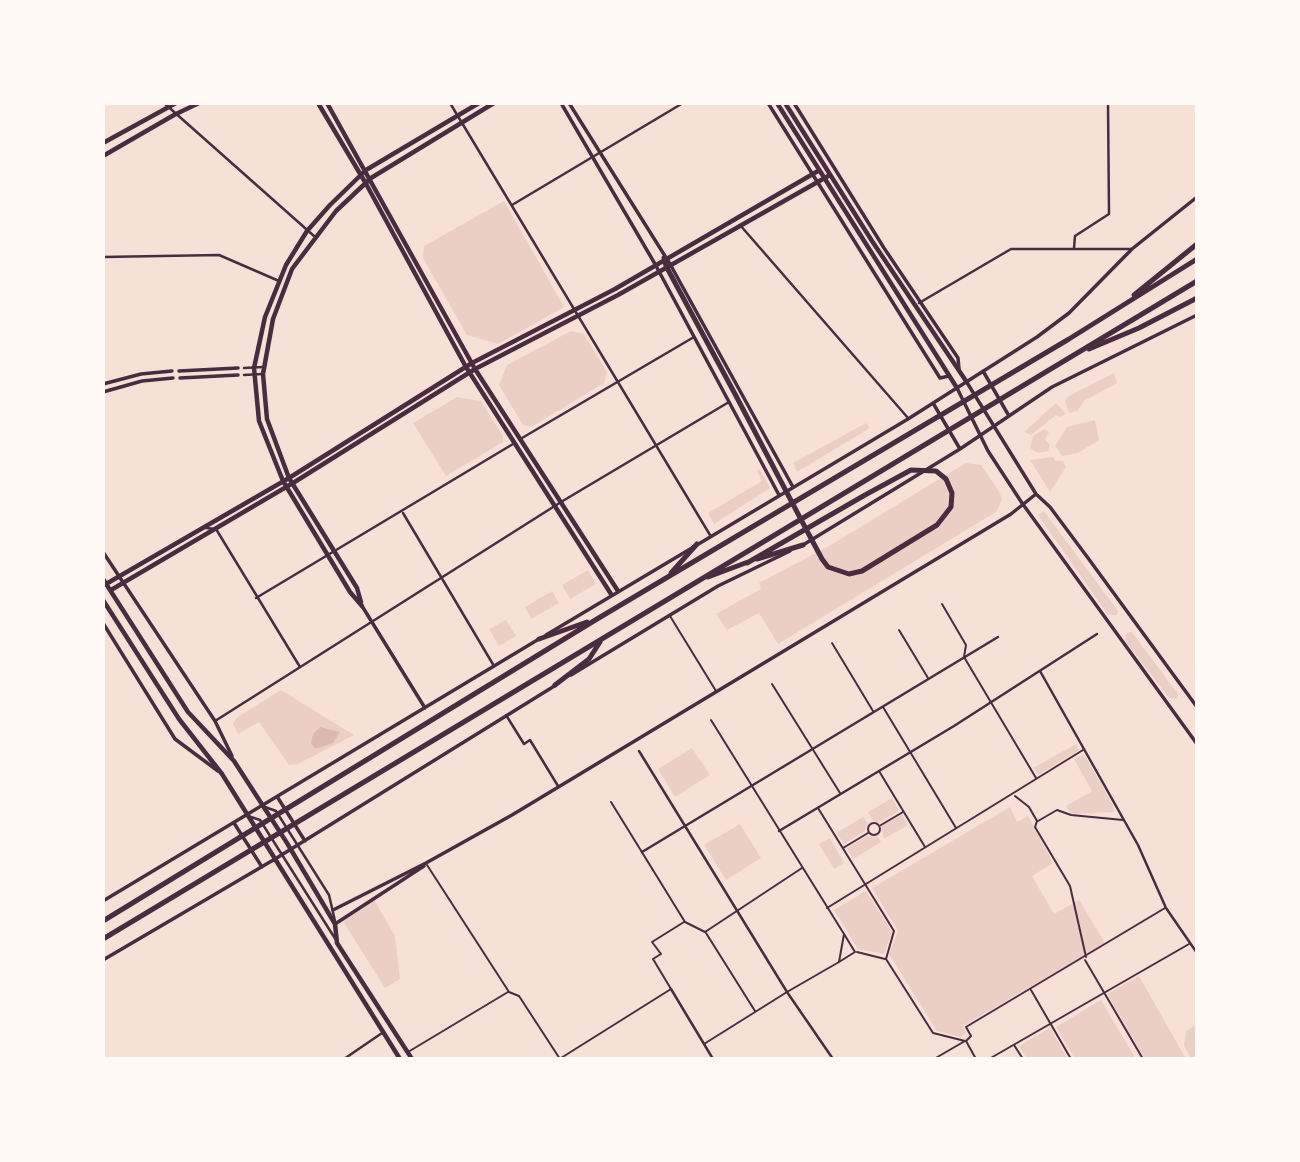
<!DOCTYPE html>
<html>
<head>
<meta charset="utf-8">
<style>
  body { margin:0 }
  #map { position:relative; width:1300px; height:1162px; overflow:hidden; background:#f7e1d7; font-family:"Noto Sans",sans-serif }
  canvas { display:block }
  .frame { position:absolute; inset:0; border:105px solid #fffaf5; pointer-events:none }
</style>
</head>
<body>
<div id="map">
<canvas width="1300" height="1162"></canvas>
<div class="frame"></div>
</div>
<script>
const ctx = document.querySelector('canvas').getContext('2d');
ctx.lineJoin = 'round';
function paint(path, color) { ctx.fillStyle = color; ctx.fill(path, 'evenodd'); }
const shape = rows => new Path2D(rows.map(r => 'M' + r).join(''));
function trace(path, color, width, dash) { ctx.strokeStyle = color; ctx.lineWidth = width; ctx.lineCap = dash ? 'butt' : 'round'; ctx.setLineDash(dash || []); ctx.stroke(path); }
const green = shape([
  [504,201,564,307,498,344,467,335,423,258,424,246],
  [571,331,584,334,607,372,604,383,531,427,523,425,499,385,507,365],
  [1114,373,1117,383,1084,401,1077,411,1069,413,1065,401,1067,397],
  [457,397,481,401,503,436,503,442,446,476,413,423],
  [1056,403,1066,414,1060,417,1056,415,1031,435,1024,432],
  [1095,420,1099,440,1078,453,1062,456,1055,446,1067,427],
  [866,423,870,428,797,472,793,463],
  [1045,429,1049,432,1045,440,1050,445,1048,451,1038,453,1030,448,1033,436],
  [1053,457,1055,461,1063,461,1066,467,1050,492,1030,460],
  [966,463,981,465,1000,493,1002,500,996,512,778,644,759,613,727,630,716,614,761,589,759,583,829,546],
  [760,469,770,488,714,524,708,513,762,481,757,471],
  [1044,511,1118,611,1117,615,1108,615,1038,515],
  [588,570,596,584,570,599,562,585],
  [552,591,559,603,531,619,525,607],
  [506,620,516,636,499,646,489,629],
  [1131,631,1178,694,1177,699,1169,698,1126,642,1125,635],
  [281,690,354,735,298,764,289,765,259,722,238,734,233,724,236,718],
  [1076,744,1079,750,1038,775,1033,768],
  [692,748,710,775,675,797,658,769],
  [1084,754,1113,805,1114,812,1071,814,1066,806,1092,791,1074,759],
  [892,798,899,811,879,823,873,821,868,812],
  [1010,807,1017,822,1028,816,1053,863,1032,876,1054,914,1079,900,1105,943,963,1026,966,1034,960,1037,937,1031,889,954,898,931,872,888],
  [902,814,908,825,884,839,881,826],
  [863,817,868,823,864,832,844,844,836,833],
  [740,824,761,858,726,880,704,845],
  [867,836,878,837,881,842,853,859,847,848],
  [830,838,844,863,834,869,819,844],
  [866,891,892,932,884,954,858,949,834,910],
  [373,898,395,936,400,979,385,988,341,918],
  [1139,976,1186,1059,1145,1059,1107,994],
  [1101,1000,1136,1059,1075,1059,1056,1027],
  [1197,1025,1197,1059,1192,1059,1184,1046,1186,1031],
  [1050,1028,1068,1059,1027,1059,1019,1046]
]);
const water = shape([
  [320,727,340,732,333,743,315,749,311,743,313,734]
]);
const service = shape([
  [942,604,966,645,964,657,1036,778],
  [670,616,716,691],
  [899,630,928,678],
  [832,643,873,711],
  [772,684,840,793],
  [883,707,956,828],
  [711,720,844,934],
  [879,771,925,847],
  [1015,796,1029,807,1037,821,1035,827,1070,886,1086,957],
  [611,802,685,922,705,932,802,868],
  [818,808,894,931,886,959],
  [1038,821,1057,810,1071,815,1123,820],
  '868 829a6 6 0 1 1 12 0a6 6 0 1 1-12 0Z',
  [881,825,903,812],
  [843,848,868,833],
  [427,865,509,992,519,996,560,1059],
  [827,908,1083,750],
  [706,933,755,1011],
  [857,952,885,959],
  [886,959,933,1033,965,1041],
  [1085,960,1143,1059],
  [1031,990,1071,1059],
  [704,1044,787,992,839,962,855,952,844,934,839,962],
  [1014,1045,1023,1059],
  [408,1052,508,992],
  [561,1058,671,989,653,959,661,954,652,942,684,922],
  [934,1059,965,1041],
  [976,1059,966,1041,971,1036,966,1027,1165,908],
  [989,1059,1189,944]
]);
const pedestrian = shape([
  [740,225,908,418],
  [103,257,219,255,279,281]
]);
const minor = shape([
  [164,103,314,236],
  [450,103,710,535],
  [512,205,683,103],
  [1074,248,1075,236,1109,214,1108,103],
  [919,303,1011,249,1132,249],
  [244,368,263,367],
  [244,375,262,374],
  [522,438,694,337],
  [403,513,494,666],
  [206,528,216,529,300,667],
  [256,598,513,444],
  [1040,671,1138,845,1166,908,1197,953],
  [506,715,524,744,530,740,558,786],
  [215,721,561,502,729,402],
  [639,751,787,992,833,1059],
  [265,807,276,811,329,895,335,921],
  [248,816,260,820,336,940],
  [779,831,954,726,1097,634],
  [642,852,998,637],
  [671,989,713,1059],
  [344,1059,382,1033]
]);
const tertiary = shape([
  [561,103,655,264,779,495],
  [569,103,670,264,793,487],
  [768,103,940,378,949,376],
  [794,103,884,248,958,358,959,369],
  [179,371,238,368],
  [983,371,1009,416],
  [180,378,238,375],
  [966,381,1036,494,1050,507,1088,558,1197,707],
  [103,384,141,374,172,371],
  [957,388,988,451,1022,503,1197,744],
  [103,392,142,381,173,378],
  [933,403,960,449],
  [803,545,960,449,1052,387,1197,315],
  [103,552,215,721,232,756],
  [362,606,425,708],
  [103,623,175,739,218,771],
  [546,635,908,419,1037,337,1069,313,1132,249,1197,197],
  [571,675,718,586,790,551],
  [278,798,305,841],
  [234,823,262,867],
  [103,901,539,639],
  [333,910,426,863,512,815,1011,514,1036,494],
  [335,924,424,866],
  [103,960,275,859,556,685]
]);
const secondary = shape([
  [318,103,365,182,466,367,611,594],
  [327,103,475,369,618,591],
  [777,103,957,388],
  [785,103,872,241,966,381],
  [103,143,176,103],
  [103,156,174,115,199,103],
  [106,584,289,478,472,363,615,289,818,171],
  [111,590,293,483,475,369,618,295,830,175],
  [361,602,357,588,289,478,267,419,263,374,273,319,292,269,336,211,371,178,494,103],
  [362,606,350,592,283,481,259,421,254,368,265,317,286,265,307,231,330,205,366,170,479,103]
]);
const primary = shape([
  [103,579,188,712,234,761,287,843,335,924,337,943,412,1059],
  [103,600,179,719,222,774,400,1059]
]);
const trunk = shape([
  [664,258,666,266,735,394,806,529,822,559,828,567,849,574,862,571,937,525,951,507,952,493,946,479,936,471,911,470,865,495,747,563],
  [1134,295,1197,244],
  [1089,349,1139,328,1197,298],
  [757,559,803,545],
  [671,573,697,544],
  [708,577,748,562],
  [539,639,587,622],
  [555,685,589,659,600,642],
  [103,921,597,619,1069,339,1197,259],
  [103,939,1197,281]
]);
paint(green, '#ebcfc5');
paint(water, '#dcb8b0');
trace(service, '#4a2c40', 2);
trace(pedestrian, '#4a2c40', 2.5);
trace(minor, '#4a2c40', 2.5);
trace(tertiary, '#4a2c40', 3.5);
trace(secondary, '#4a2c40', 4.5);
trace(primary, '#4a2c40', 4.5);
trace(trunk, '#4a2c40', 5);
</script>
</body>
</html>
